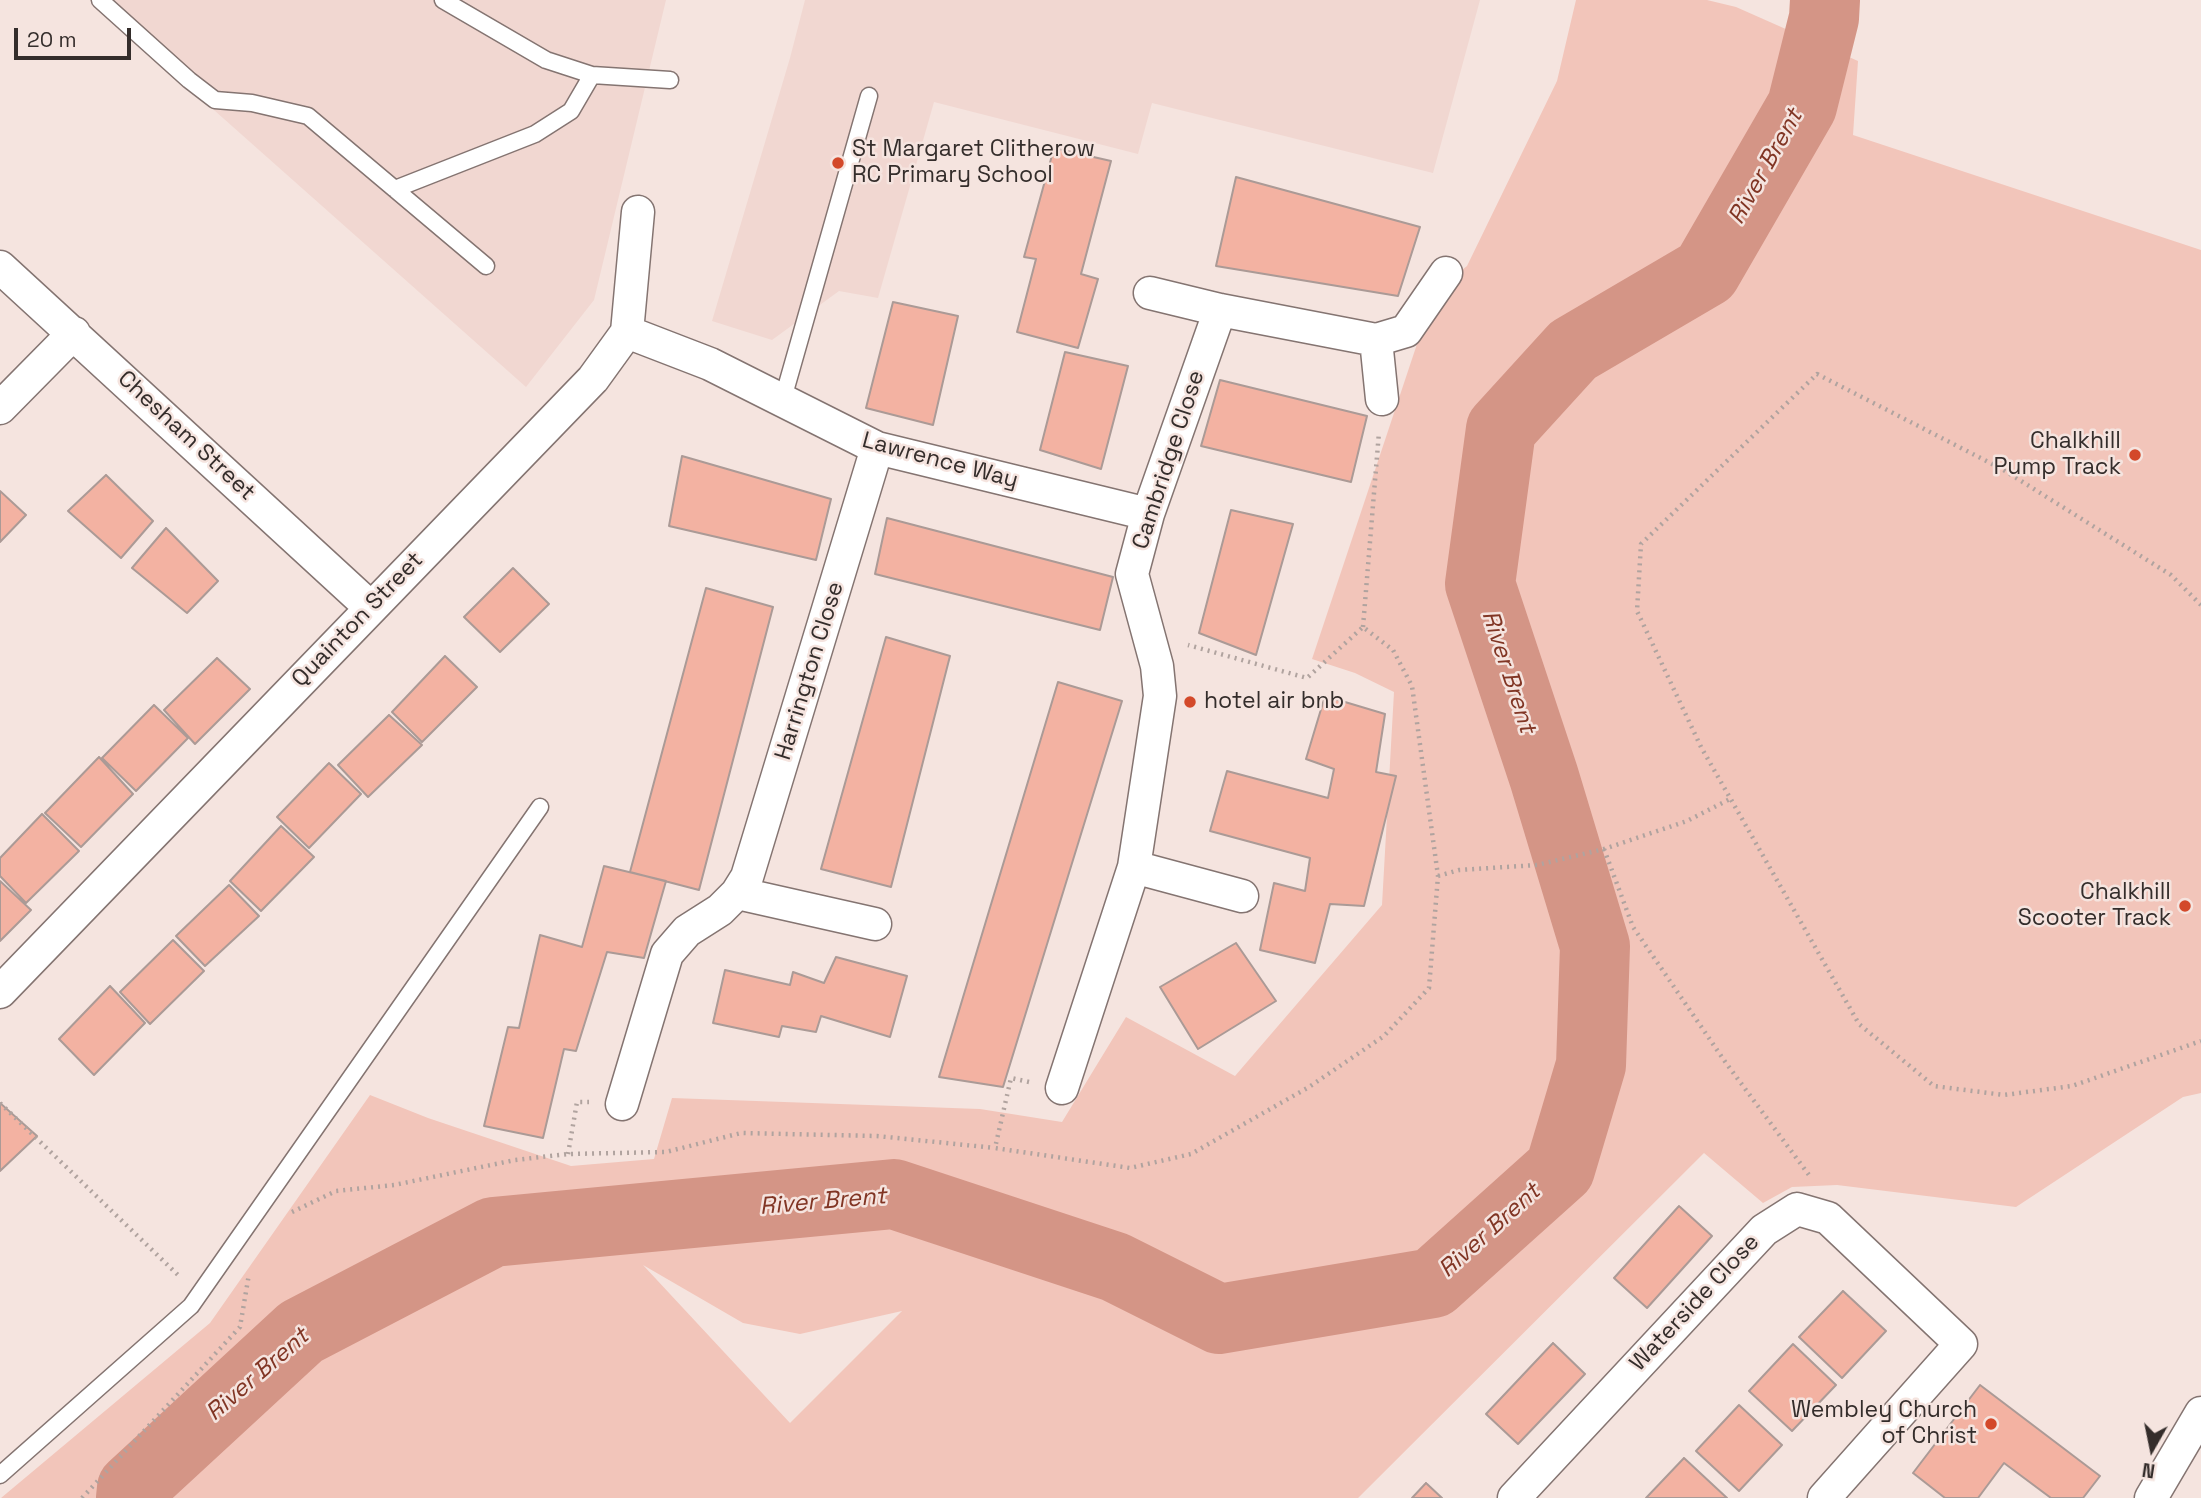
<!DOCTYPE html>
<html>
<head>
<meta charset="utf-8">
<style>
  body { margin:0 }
  #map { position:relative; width:2201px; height:1498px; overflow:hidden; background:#f5e4df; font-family:"Space Grotesk",sans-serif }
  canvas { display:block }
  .north { position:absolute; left:2117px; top:1414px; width:70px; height:70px; -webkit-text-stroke:5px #f5e4df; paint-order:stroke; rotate:189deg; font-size:19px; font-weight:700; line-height:28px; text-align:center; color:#342d2b }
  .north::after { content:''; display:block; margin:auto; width:24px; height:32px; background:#342d2b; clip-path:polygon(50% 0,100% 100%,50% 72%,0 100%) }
  .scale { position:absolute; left:14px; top:28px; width:117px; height:32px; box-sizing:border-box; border:4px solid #342d2b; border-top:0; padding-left:9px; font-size:21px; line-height:24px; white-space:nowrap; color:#342d2b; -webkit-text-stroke:5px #f5e4df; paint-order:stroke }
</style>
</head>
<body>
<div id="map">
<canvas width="2201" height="1498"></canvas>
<div class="north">N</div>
<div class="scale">20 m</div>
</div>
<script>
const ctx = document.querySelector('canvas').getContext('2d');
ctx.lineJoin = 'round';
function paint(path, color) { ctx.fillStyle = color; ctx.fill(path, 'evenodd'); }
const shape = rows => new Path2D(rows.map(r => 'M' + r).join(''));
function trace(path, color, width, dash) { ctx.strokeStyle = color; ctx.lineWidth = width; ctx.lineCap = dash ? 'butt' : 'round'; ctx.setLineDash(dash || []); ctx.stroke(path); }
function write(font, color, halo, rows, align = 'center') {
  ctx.font = font + ' "Space Grotesk",sans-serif'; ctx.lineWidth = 5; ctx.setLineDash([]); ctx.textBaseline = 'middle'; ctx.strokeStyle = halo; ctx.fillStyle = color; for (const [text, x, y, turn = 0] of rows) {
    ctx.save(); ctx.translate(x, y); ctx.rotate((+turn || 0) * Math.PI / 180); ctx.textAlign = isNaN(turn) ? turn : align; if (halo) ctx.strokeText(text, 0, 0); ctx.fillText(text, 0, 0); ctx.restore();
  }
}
const built = shape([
  [90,0,666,0,594,300,526,387],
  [805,0,1480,0,1433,173,1152,103,1138,154,934,102,878,298,839,291,772,340,712,321,790,58]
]);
const green = shape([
  [1576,0,1707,0,1736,7,1858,61,1853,135,2201,250,2201,1093,2183,1097,2016,1207,1837,1185,1792,1187,1763,1203,1704,1153,1358,1498,1,1498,210,1323,370,1095,428,1118,571,1166,654,1159,672,1098,980,1109,1062,1122,1126,1017,1235,1076,1382,905,1394,692,1355,673,1312,659,1434,293,1467,266,1557,81],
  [643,1265,743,1323,800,1334,902,1311,790,1423]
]);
const river = shape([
  [131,1498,132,1488,301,1332,493,1232,894,1194,1115,1267,1219,1319,1433,1283,1560,1169,1591,1065,1595,946,1544,777,1480,584,1501,429,1573,350,1706,272,1802,106,1824,18,1825,0]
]);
const building = shape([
  [1054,148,1111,161,1081,274,1098,279,1078,348,1017,332,1036,259,1024,257,1054,148],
  [1236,177,1420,227,1398,296,1216,266,1236,177],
  [893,302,958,316,933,425,866,408,893,302],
  [1065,352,1128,366,1101,469,1040,450,1065,352],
  [1220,380,1367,416,1351,482,1201,446,1220,380],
  [682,456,831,499,816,560,669,526,682,456],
  [106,475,153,521,121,558,68,511,106,475],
  [0,491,26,515,0,542,0,491],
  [1231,510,1293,524,1256,655,1199,633,1231,510],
  [887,518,1113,577,1100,630,875,574,887,518],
  [166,528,218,581,187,613,132,568,166,528],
  [513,568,549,604,500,652,464,617,513,568],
  [706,588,773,607,699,890,630,872,706,588],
  [886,637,950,656,891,887,821,869,886,637],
  [445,656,477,687,422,742,392,712,445,656],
  [217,658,250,689,195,744,164,710,217,658],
  [1058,682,1122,701,1003,1087,939,1077,1058,682],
  [1325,696,1385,714,1376,772,1396,776,1364,906,1330,904,1315,963,1260,950,1274,883,1305,891,1310,858,1210,831,1227,771,1328,798,1334,769,1306,759,1325,696],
  [154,705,188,738,136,791,102,758,154,705],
  [389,715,422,745,368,797,338,765,389,715],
  [99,757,133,794,81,847,45,813,99,757],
  [329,763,361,794,309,848,277,817,329,763],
  [42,814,79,851,26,903,0,876,0,858,42,814],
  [281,826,314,857,261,911,230,881,281,826],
  [604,866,666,881,644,958,607,952,576,1051,564,1049,543,1138,484,1126,508,1027,519,1028,540,935,582,947,604,866],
  [0,881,31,910,0,941,0,881],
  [229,885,259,916,205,966,176,936,229,885],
  [173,940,204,971,150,1024,120,992,173,940],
  [1236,943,1276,1001,1198,1049,1160,987,1236,943],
  [836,957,907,976,890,1037,821,1016,816,1032,782,1026,779,1037,713,1023,725,970,790,985,793,972,824,983,836,957],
  [110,986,145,1023,94,1075,59,1039,110,986],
  [0,1103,37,1136,0,1171,0,1103],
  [1679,1206,1712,1236,1647,1308,1614,1278,1679,1206],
  [1843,1291,1886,1331,1842,1378,1799,1337,1843,1291],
  [1553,1343,1585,1374,1518,1444,1486,1414,1553,1343],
  [1793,1344,1836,1385,1792,1431,1749,1391,1793,1344],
  [1980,1385,2100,1476,2083,1498,2051,1498,2004,1463,1978,1498,1945,1498,1913,1473,1980,1385],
  [1739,1405,1782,1445,1739,1491,1696,1451,1739,1405],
  [1684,1458,1727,1498,1646,1498,1684,1458],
  [1426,1483,1442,1498,1412,1498,1426,1483]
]);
const path = shape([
  [2201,605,2171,575,2002,469,1817,374,1641,544,1637,611,1701,747,1859,1024,1934,1086,2004,1095,2072,1086,2201,1041],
  [1363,627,1379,432],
  [1604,849,1633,927,1726,1063,1809,1175],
  [1438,876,1459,870,1537,865,1604,849,1687,821,1730,799],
  [1029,1082,1011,1078,995,1148,1130,1168,1191,1154,1309,1087,1384,1036,1429,988,1438,876,1412,686,1393,650,1363,627,1307,678,1188,645],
  [0,1103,178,1275],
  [568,1154,577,1102,589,1102],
  [292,1212,336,1191,394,1185,515,1160,568,1154,666,1152,741,1133,877,1136,995,1148],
  [82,1498,240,1327,249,1274]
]);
const lane = shape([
  [100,0,189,80,215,100,252,103,308,116,486,266],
  [443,0,546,60,592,75,670,80],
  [395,189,535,134,571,111,592,75],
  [782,402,869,96],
  [0,1475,191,1306,540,807]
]);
const street = shape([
  [0,267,370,607],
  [1150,293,1220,310,1376,340,1382,399],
  [627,332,710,364,877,448,1148,514],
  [1376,340,1406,331,1446,273],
  [0,408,74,333],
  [1134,867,1242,896],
  [737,893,875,924],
  [0,992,593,379,627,332,638,212],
  [1062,1088,1134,867,1160,696,1157,666,1132,574,1148,514,1220,310],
  [622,1104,667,954,687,931,720,910,737,893,747,877,877,448],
  [1514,1498,1764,1230,1797,1209,1828,1218,1961,1344,1824,1498],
  [2151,1498,2201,1413]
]);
const markers = [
  [838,163,7,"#d3492a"],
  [2135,455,7,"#d3492a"],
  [1190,702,7,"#d3492a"],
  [2185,906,7,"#d3492a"],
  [1991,1424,7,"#d3492a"]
];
const poiNames = [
  ["St Margaret Clitherow",852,150,"left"],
  ["RC Primary School",852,176,"left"],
  ["Chalkhill",2121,442],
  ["Pump Track",2121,468],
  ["hotel air bnb",1204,702,"left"],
  ["Chalkhill",2171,893],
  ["Scooter Track",2171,919],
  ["Wembley Church",1977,1411],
  ["of Christ",1977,1437]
];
const streetNames = [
  ["Chesham Street",186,436,43],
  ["Cambridge Close",1169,460,-72],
  ["Lawrence Way",940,461,15],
  ["Quainton Street",358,620,-46],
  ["Harrington Close",810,671,-73],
  ["Waterside Close",1695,1303,-47]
];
const waterNames = [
  ["River Brent",1766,167,-61],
  ["River Brent",1508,672,72],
  ["River Brent",823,1202,-5],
  ["River Brent",1490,1231,-42],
  ["River Brent",258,1375,-41]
];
paint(built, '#f1d7d1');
paint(green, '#f2c5ba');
trace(river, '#d49586', 70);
paint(building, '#f3b2a2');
trace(building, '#ab9a96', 2);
trace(lane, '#847471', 19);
trace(street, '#847471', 35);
trace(path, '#b0a39f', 4.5, [2, 5]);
trace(lane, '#fff', 16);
trace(street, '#fff', 32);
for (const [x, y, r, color] of markers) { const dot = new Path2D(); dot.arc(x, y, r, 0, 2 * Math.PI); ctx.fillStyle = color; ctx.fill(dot); trace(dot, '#f5e4df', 2.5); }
write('23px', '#342d2b', '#f5e4df', poiNames, 'right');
write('23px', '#342d2b', '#f5e4df', streetNames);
write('italic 24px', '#813524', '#f5e4df', waterNames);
</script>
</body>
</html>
